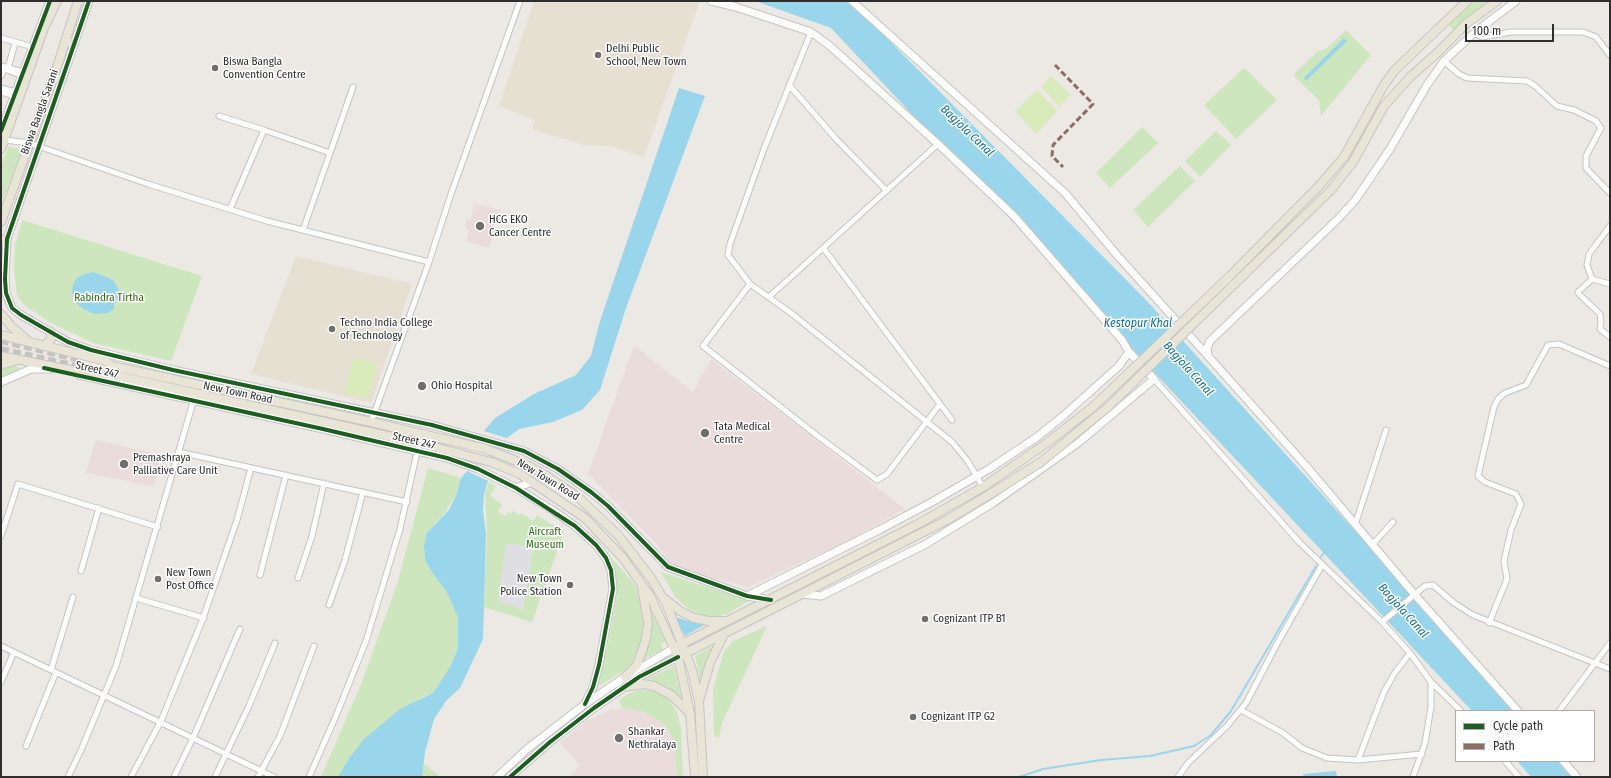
<!DOCTYPE html>
<html>
<head>
<meta charset="utf-8">
<style>
  body { margin:0 }
  #map { position:relative; width:1611px; height:778px; overflow:hidden; background:#ece8e4; font-family:"Fira Sans Condensed",sans-serif }
  canvas { display:block }
  .frame { position:absolute; inset:0; border:2px solid #2e2e2e; pointer-events:none }
  .legend { position:absolute; left:1455px; top:710px; width:140px; height:52px; box-sizing:border-box; background:#fff; border:1px solid #ababab; margin:0; padding:5px 7px; list-style:none; font-size:12px; color:#2e2e2e }
  .legend li { display:flex; align-items:center; gap:8px; height:20px }
  .legend b { width:20px; border:1px solid #ababab }
  .scale { position:absolute; left:1465px; top:24px; width:89px; height:18px; box-sizing:border-box; border:2px solid #2e2e2e; border-top:0; padding-left:5px; font-size:12px; line-height:14px; white-space:nowrap; color:#2e2e2e; -webkit-text-stroke:3px #fff; paint-order:stroke }
</style>
</head>
<body>
<div id="map">
<canvas width="1611" height="778"></canvas>
<div class="frame"></div>
<ul class="legend">
<li><b style="height:5px;background:#1b5e20"></b>Cycle path</li>
<li><b style="height:5px;background:#8d6e63"></b>Path</li>
</ul>
<div class="scale">100 m</div>
</div>
<script>
const ctx = document.querySelector('canvas').getContext('2d');
ctx.lineJoin = 'round';
function paint(path, color) { ctx.fillStyle = color; ctx.fill(path, 'evenodd'); }
const shape = rows => new Path2D(rows.map(r => 'M' + r).join(''));
function trace(path, color, width, dash) { ctx.strokeStyle = color; ctx.lineWidth = width; ctx.lineCap = dash ? 'butt' : 'round'; ctx.setLineDash(dash || []); ctx.stroke(path); }
function write(font, color, halo, rows, align = 'center') {
  ctx.font = font + ' "Fira Sans Condensed",sans-serif'; ctx.lineWidth = 3; ctx.setLineDash([]); ctx.textBaseline = 'middle'; ctx.strokeStyle = halo; ctx.fillStyle = color; for (const [text, x, y, turn = 0] of rows) {
    ctx.save(); ctx.translate(x, y); ctx.rotate((+turn || 0) * Math.PI / 180); ctx.textAlign = isNaN(turn) ? turn : align; if (halo) ctx.strokeText(text, 0, 0); ctx.fillText(text, 0, 0); ctx.restore();
  }
}
const education = shape([
  [534,1,692,1,699,3,644,157,610,146,583,145,532,129,535,120,499,106],
  [296,256,412,284,371,403,251,374]
]);
const medical = shape([
  [474,204,501,210,498,224,495,224,490,247,467,242,469,229,466,229,467,219,471,220],
  [634,346,693,392,711,359,905,509,843,543,748,587,680,570,668,560,657,544,588,474],
  [96,440,161,455,154,486,86,473],
  [612,709,632,709,641,711,660,721,670,733,675,743,677,777,569,777,580,765,560,743,585,722]
]);
const airport = shape([
  [506,542,533,547,523,610,498,601]
]);
const green = shape([
  [1474,1,1488,1,1454,31,1448,24],
  [1346,30,1371,55,1321,116,1319,100,1294,76,1295,73,1318,51,1326,49],
  [1244,68,1277,100,1236,139,1204,105],
  [1142,127,1158,143,1110,188,1096,173],
  [1216,131,1231,145,1200,177,1185,161],
  [9,146,22,151,1,203,1,165],
  [1180,166,1195,181,1148,227,1133,210],
  [22,220,202,276,171,361,93,343,51,323,23,304,17,295,14,269,15,246],
  [14,366,19,367,19,370,1,379,1,369],
  [428,468,461,478,457,493,444,514,426,534,424,552,425,560,433,574,446,591,458,617,458,648,450,667,433,693,419,699,341,777,321,777,362,682,398,581],
  [489,482,496,486,490,495,502,505,498,512,506,516,508,512,511,514,513,511,519,515,521,513,533,521,537,515,564,532,532,622,484,607,487,535,485,494],
  [506,543,533,547,523,610,498,601],
  [612,558,636,586,643,618,643,635,638,652,632,663,624,671,597,687,608,645,617,594,616,572],
  [661,572,749,601,727,614,713,617,697,613,686,607,675,597],
  [651,611,666,641,661,644,663,650,644,659,651,635],
  [767,626,722,723,719,738,714,736,713,689,724,651,733,641],
  [718,643,701,685,695,656],
  [674,666,682,700,668,687,646,679],
  [641,690,653,691,659,694,668,699,677,712,681,729,683,777,677,777,675,743,670,733,660,721,641,711,622,708,619,700,630,693],
  [424,764,441,777,421,777]
]);
const pitch = shape([
  [1051,76,1071,95,1059,106,1041,87],
  [1037,90,1057,111,1036,134,1015,111],
  [354,358,377,364,368,399,344,393]
]);
const water = shape([
  [755,1,850,1,1147,301,1518,711,1472,711,831,28],
  [1344,38,1347,41,1306,81,1304,78],
  [679,88,705,96,626,308,600,390,582,410,553,422,519,429,507,438,484,431,495,418,534,394,576,375,591,356,600,321],
  [94,272,113,280,121,293,114,304,114,309,108,313,95,314,85,310,76,303,72,292,73,284,77,278,84,274],
  [467,471,488,481,484,494,483,510,486,535,483,639,460,688,446,701,434,719,425,752,422,777,338,777,350,757,364,739,400,709,433,693,450,667,458,648,458,617,446,591,433,574,425,560,424,547,426,534,449,510,457,493,461,478],
  [675,617,695,623,706,624,685,636],
  [1517,761,1563,761,1577,777,1531,777],
  [1336,771,1337,777,1302,777,1304,774]
]);
const stream = shape([
  [1321,557,1325,551],
  [1019,777,1043,769,1101,760,1150,756,1194,746,1211,735,1231,711,1316,566]
]);
const primaryTunnel = shape([
  [1,340,80,359],
  [1,350,90,370]
]);
const street = shape([
  [811,32,765,146,730,244,728,255,750,284,791,313,952,442,967,460,983,487],
  [1474,33,1482,37,1511,32,1583,32,1596,37,1610,55],
  [1,38,33,47],
  [1444,61,1459,74,1467,78,1527,81,1534,85,1557,106,1574,110,1596,121,1601,128,1586,156,1586,168,1610,193],
  [1,66,24,72],
  [8,68,15,43],
  [7,70,23,76],
  [1,76,4,70],
  [789,85,837,140,886,190],
  [1,88,16,92],
  [1,92,15,96],
  [219,116,264,130],
  [4,140,29,143,148,184,267,221,429,262],
  [330,153,353,87],
  [230,209,264,130,330,153,303,230],
  [1610,226,1589,254,1587,265,1592,279,1578,292,1579,294,1600,314,1601,322,1600,329,1610,337],
  [824,249,952,420],
  [1592,279,1610,284],
  [750,284,703,346,815,434,877,480,887,474,940,404],
  [770,296,938,144],
  [1154,379,1299,542,1382,622,1410,653,1431,682,1461,711],
  [371,422,429,262,451,194,520,1],
  [179,452,407,502],
  [1355,525,1386,430],
  [1,536,18,484,158,527],
  [1372,545,1393,522],
  [81,571,99,508],
  [260,575,286,475],
  [298,578,312,536,324,483],
  [136,598,204,618],
  [329,605,345,560,363,492],
  [1382,622,1425,586,1433,585,1454,603,1473,615,1610,669],
  [1489,623,1507,579,1504,561,1511,530,1521,504,1516,494,1485,482,1478,476,1494,407,1498,399,1505,393,1526,385,1548,345,1559,344,1610,366],
  [1,646,274,777],
  [51,670,73,597],
  [1,682,14,652],
  [1241,710,1283,733,1302,748,1327,758,1358,760,1422,754],
  [1559,711,1610,643],
  [26,746,56,672],
  [1358,760,1384,692,1394,674,1410,653],
  [1505,761,1519,777],
  [68,777,82,748,116,666,194,399],
  [131,777,161,721,202,621,237,520,251,468],
  [174,777,193,738,240,629],
  [215,777,249,706,275,643],
  [258,777,280,736,314,646],
  [309,777,336,716,366,641,400,529,419,443],
  [1178,777,1188,763,1227,726,1246,703,1278,642,1322,565],
  [1413,777,1425,743,1431,707,1431,682]
]);
const secondary = shape([
  [89,1,7,239,5,279,6,293,12,308,21,315,68,342,91,350,173,370,432,425,524,451,558,469,591,492,608,506,668,567,747,596,771,600],
  [711,1,736,7,811,32,830,46,938,144,1014,216,1122,340,1129,352,1119,366,1063,416,1037,437,989,469,932,502,879,530,747,596],
  [852,1,1065,193,1117,255,1208,356],
  [1516,1,1474,33,1444,61,1427,85,1390,149,1356,199,1339,218,1210,341,1207,348,1208,356,1307,467,1415,595,1518,711],
  [1,131,50,1],
  [79,375,323,429,447,458,478,469,516,488,554,511,575,526,596,545,606,558,611,570,613,589,599,665,593,687,585,704],
  [1,382,31,369,51,369],
  [516,488,532,482],
  [801,594,821,596,926,544,993,503,1078,443,1154,379,1129,352],
  [1563,761,1577,777],
  [497,777,527,749,585,704,625,677,674,648],
  [510,777,550,742,594,708,639,677,678,657]
]);
const primary = shape([
  [65,41,74,44],
  [53,78,62,80],
  [1,149,44,28,57,1],
  [1320,185,1344,157,1384,85,1394,71,1467,1],
  [1331,190,1353,162,1384,106,1410,77,1436,54,1467,23,1497,1],
  [1,222,57,67,78,1],
  [1,240,7,239],
  [1,314,12,327,27,340],
  [1,335,106,361,112,366,371,422,486,449,529,466,545,475,578,497,618,535,651,578,666,603,692,670,699,701,703,777],
  [44,346,51,339,51,332],
  [1,356,85,373,109,374,419,443,491,462,520,474,585,518,623,558,650,596,678,657,690,713,695,777],
  [1,365,17,360],
  [665,599,680,611,694,618,709,621,725,621],
  [678,646,918,524,983,487],
  [682,655,947,520,992,493],
  [625,677,637,665,646,639,648,623,642,587],
  [624,687,643,684,654,686,671,695,690,713],
  [699,701,710,663,724,634]
]);
const primaryBridge = shape([
  [986,485,1048,442,1093,407,1231,275,1320,185],
  [992,493,1041,462,1108,407,1331,190]
]);
const quiet = shape([
  [1055,65,1093,104,1053,145,1052,156,1063,167]
]);
const cycleway = shape([
  [89,1,7,239,5,279,6,293,12,308,21,315,68,342,91,350,173,370,432,425,524,451,558,469,591,492,608,506,668,567,747,596,771,600],
  [1,131,50,1],
  [44,368,323,429,447,458,478,469,516,488,575,526,596,545,606,558,611,570,613,589,599,665,593,687,585,704],
  [510,777,550,742,594,708,639,677,678,657]
]);
const markers = [
  [598,55,4,"#706f6e"],
  [215,68,4,"#706f6e"],
  [480,226,5,"#706f6e"],
  [332,329,4,"#706f6e"],
  [422,386,5,"#706f6e"],
  [705,433,5,"#706f6e"],
  [124,464,5,"#706f6e"],
  [158,579,4,"#706f6e"],
  [570,585,4,"#706f6e"],
  [925,619,4,"#706f6e"],
  [913,717,4,"#706f6e"],
  [619,738,5,"#706f6e"]
];
const poiNames = [
  ["Delhi Public",606,49],
  ["School, New Town",606,62],
  ["Biswa Bangla",223,62],
  ["Convention Centre",223,75],
  ["HCG EKO",489,220],
  ["Cancer Centre",489,233],
  ["Techno India College",340,323],
  ["of Technology",340,336],
  ["Ohio Hospital",431,386],
  ["Tata Medical",714,427],
  ["Centre",714,440],
  ["Premashraya",133,458],
  ["Palliative Care Unit",133,471],
  ["New Town",166,573],
  ["Post Office",166,586],
  ["New Town",562,579,"right"],
  ["Police Station",562,592,"right"],
  ["Cognizant ITP B1",933,619],
  ["Cognizant ITP G2",921,717],
  ["Shankar",628,732],
  ["Nethralaya",628,745]
];
const streetNames = [
  ["Biswa Bangla Sarani",40,112,-70],
  ["Street 247",97,370,13],
  ["New Town Road",238,393,12],
  ["Street 247",414,441,13],
  ["New Town Road",548,480,31]
];
const parkNames = [
  ["Rabindra Tirtha",109,298],
  ["Aircraft",545,532],
  ["Museum",545,545]
];
const waterNames = [
  ["Bagjola Canal",967,131,44],
  ["Kestopur Khal",1138,324],
  ["Bagjola Canal",1188,369,48],
  ["Bagjola Canal",1403,611,48]
];
paint(education, '#e6e0d3');
paint(medical, '#e9dcdb');
paint(airport, '#dfdee2');
paint(green, '#cee6be');
paint(pitch, '#d9eabb');
paint(water, '#99d6ec');
trace(stream, '#99d6ec', 2);
trace(primaryTunnel, '#c6c3c0', 8, [8, 4]);
trace(street, '#c5c4c5', 7);
trace(secondary, '#c5c4c5', 9);
trace(primary, '#c6c5c4', 10);
trace(street, '#fcfcfb', 5);
trace(secondary, '#fcfcfb', 7);
trace(primary, '#e8e4d6', 8);
trace(primaryBridge, '#c6c5c4', 10, []);
trace(primaryBridge, '#e8e4d6', 8);
trace(quiet, '#8d6e63', 3, [6, 3]);
trace(cycleway, '#1b5e20', 4);
for (const [x, y, r, color] of markers) { const dot = new Path2D(); dot.arc(x, y, r, 0, 2 * Math.PI); ctx.fillStyle = color; ctx.fill(dot); trace(dot, '#fff', 1.5); }
write('11px', '#2e2e2e', '#fff', poiNames, 'left');
write('11px', '#2e2e2e', '#fff', streetNames);
write('11px', '#2c6e1b', '#fff', parkNames);
write('italic 12px', '#0d6fa3', '#fff', waterNames);
</script>
</body>
</html>
